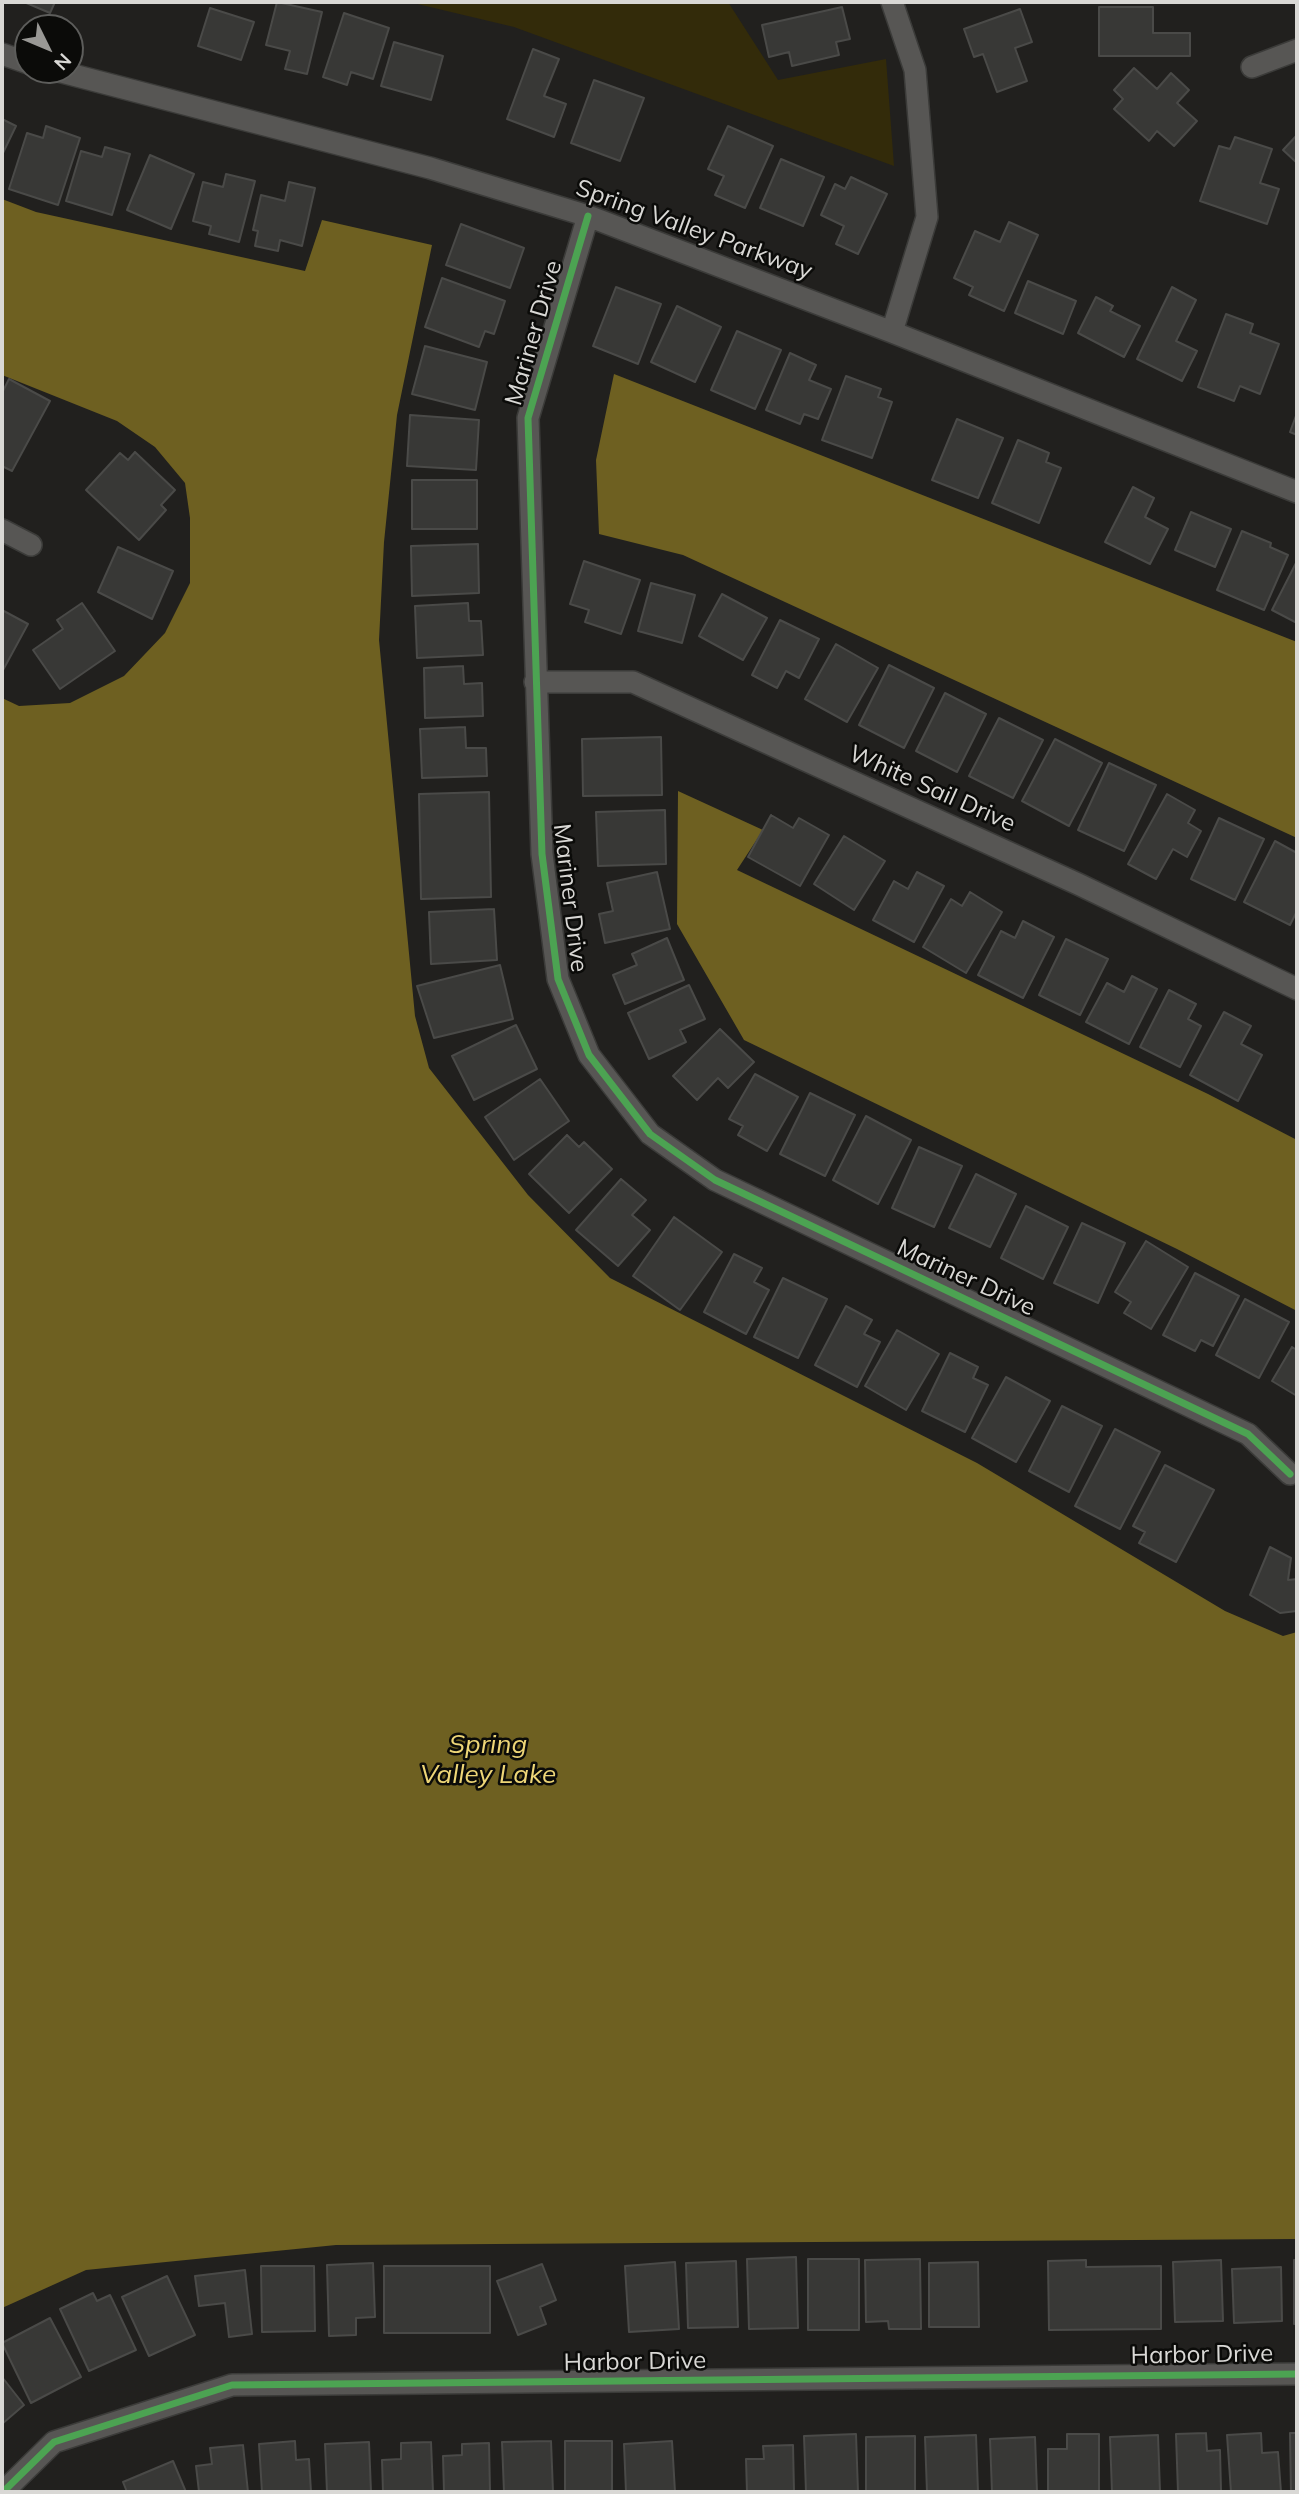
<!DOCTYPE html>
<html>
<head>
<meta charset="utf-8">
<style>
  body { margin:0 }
  #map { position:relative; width:1299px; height:2494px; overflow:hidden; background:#21201e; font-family:Mulish,sans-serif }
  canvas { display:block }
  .frame { position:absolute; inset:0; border:4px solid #d9d8d5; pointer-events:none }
  .north { position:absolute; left:14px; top:14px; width:70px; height:70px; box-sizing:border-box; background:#0b0b09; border:2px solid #5d5d5b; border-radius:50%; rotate:133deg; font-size:19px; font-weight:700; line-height:28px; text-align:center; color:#d9d8d5 }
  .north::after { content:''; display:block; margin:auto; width:24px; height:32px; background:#999895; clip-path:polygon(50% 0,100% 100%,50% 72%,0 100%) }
</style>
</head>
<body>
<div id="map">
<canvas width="1299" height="2494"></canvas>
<div class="frame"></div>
<div class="north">N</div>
</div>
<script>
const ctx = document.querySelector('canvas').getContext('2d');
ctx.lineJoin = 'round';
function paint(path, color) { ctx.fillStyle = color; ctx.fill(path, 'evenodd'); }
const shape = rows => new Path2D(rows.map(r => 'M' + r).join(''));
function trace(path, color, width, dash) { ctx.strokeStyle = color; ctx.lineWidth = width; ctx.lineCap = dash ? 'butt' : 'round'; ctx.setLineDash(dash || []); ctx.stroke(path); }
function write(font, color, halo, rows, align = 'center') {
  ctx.font = font + ' Mulish,sans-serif'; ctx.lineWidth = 5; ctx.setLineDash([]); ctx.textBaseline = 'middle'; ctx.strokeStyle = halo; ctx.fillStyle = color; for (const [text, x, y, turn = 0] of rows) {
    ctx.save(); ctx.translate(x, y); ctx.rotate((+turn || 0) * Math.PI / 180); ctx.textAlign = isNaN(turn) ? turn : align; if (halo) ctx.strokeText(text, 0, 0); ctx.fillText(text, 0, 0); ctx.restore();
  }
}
const green = shape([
  [409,2,728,2,778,80,886,59,894,166,514,27]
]);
const water = shape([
  [2,199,36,212,305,271,322,220,432,245,397,415,384,542,379,640,415,1016,429,1068,528,1195,610,1278,977,1463,1225,1611,1283,1636,1297,1632,1297,2239,336,2245,86,2270,2,2308,2,698,19,706,70,703,124,676,165,633,190,583,190,518,185,483,155,447,117,421,2,375],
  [614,374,1297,642,1297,838,683,555,599,534,596,460],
  [678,791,763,830,737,870,1208,1094,1297,1140,1297,1311,1177,1249,744,1040,677,924]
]);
const building = shape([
  [24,2,55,2,50,13,24,2],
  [277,2,322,12,307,74,285,69,290,51,266,45,277,2],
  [842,7,850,39,836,42,839,55,792,66,789,52,769,57,762,25,842,7],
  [1099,7,1153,7,1153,33,1190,33,1190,56,1099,56,1099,7],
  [210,8,254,22,241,60,198,46,210,8],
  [1020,9,1032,42,1015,48,1027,81,997,92,983,54,974,57,964,29,1020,9],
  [344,13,389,28,373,79,351,72,347,85,323,77,344,13],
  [394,42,443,56,431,100,381,86,394,42],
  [533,49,559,59,544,96,566,104,554,137,507,119,533,49],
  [1134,68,1157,89,1171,73,1189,90,1177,103,1197,121,1174,146,1157,131,1149,141,1114,109,1123,99,1114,90,1134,68],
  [594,80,644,98,620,161,571,143,594,80],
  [2,119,16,126,2,155,2,119],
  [46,126,80,138,58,205,9,189,27,133,43,138,46,126],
  [728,126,773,146,745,208,715,195,724,176,708,169,728,126],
  [1297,135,1297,163,1283,150,1297,135],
  [1235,137,1272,149,1260,183,1279,189,1267,224,1200,201,1219,146,1230,149,1235,137],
  [105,147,130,154,112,215,66,201,81,151,102,157,105,147],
  [150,155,194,174,171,229,127,210,150,155],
  [781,159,824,177,803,226,760,208,781,159],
  [226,174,255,181,239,242,209,234,211,226,193,221,203,182,223,187,226,174],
  [851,177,887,194,858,254,836,244,844,226,821,215,835,184,845,189,851,177],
  [289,182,315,188,302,246,280,240,278,251,255,246,258,231,253,230,261,195,285,201,289,182],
  [1009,222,1038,235,1004,311,969,295,973,287,954,278,975,231,1000,242,1009,222],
  [461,224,524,248,510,288,446,265,461,224],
  [442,278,505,301,494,334,485,331,479,347,425,327,442,278],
  [1028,281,1076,301,1063,334,1015,313,1028,281],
  [616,287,661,304,638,364,593,346,616,287],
  [1172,287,1196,300,1176,341,1197,351,1182,381,1137,359,1172,287],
  [1096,297,1113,306,1110,311,1140,326,1124,357,1078,333,1096,297],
  [677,306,721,327,695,382,651,362,677,306],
  [1226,314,1253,324,1250,333,1279,344,1260,394,1240,386,1234,401,1198,387,1226,314],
  [737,331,781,350,755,409,711,390,737,331],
  [425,346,487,362,475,410,412,394,425,346],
  [790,353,816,365,809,380,831,389,818,419,804,414,800,424,766,410,790,353],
  [846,376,881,389,878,397,892,402,872,458,822,440,846,376],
  [9,379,50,401,12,471,2,466,2,393,9,379],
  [1297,413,1297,435,1290,432,1297,413],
  [410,415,479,420,476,470,407,466,410,415],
  [957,419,1003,438,978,498,932,480,957,419],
  [1018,440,1049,453,1046,462,1061,468,1039,523,992,503,1018,440],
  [135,452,175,490,161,505,166,510,139,540,86,490,120,453,128,460,135,452],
  [412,480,477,480,477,529,412,529,412,480],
  [1133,487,1154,498,1145,517,1168,529,1150,564,1105,542,1133,487],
  [1191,512,1231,529,1215,567,1175,550,1191,512],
  [1242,531,1271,543,1270,547,1288,555,1264,610,1217,590,1242,531],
  [478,544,479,593,412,596,411,546,478,544],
  [118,547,173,571,152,619,98,592,118,547],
  [584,561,640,580,621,634,585,622,589,610,570,604,584,561],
  [1297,561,1297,623,1272,610,1297,561],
  [651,583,695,595,682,643,638,631,651,583],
  [722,594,767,618,743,660,699,636,722,594],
  [82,603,115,651,60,689,33,650,63,629,57,620,82,603],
  [468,603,469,621,481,621,483,655,417,658,415,606,468,603],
  [2,610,28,624,2,672,2,610],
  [780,620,819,639,799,678,786,671,777,688,752,675,780,620],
  [836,644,878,668,847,722,805,699,836,644],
  [889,665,934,688,904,748,859,725,889,665],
  [463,666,464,684,482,683,483,716,425,718,424,668,463,666],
  [945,693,986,714,957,772,916,751,945,693],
  [999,718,1043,740,1013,798,969,776,999,718],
  [465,727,466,748,486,748,487,776,422,778,420,729,465,727],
  [661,737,662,795,583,796,582,739,661,737],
  [1055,739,1102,763,1069,826,1022,801,1055,739],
  [1109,763,1156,785,1124,851,1078,830,1109,763],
  [489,792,491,897,421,899,419,794,489,792],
  [1167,794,1195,810,1188,823,1201,831,1187,857,1173,849,1156,879,1128,864,1167,794],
  [665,810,666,864,598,866,596,812,665,810],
  [771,815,793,828,799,818,829,835,800,886,748,857,771,815],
  [1219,818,1264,839,1235,900,1191,879,1219,818],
  [844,836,885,861,854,910,814,884,844,836],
  [1275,841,1297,853,1297,911,1290,925,1244,902,1275,841],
  [657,872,670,929,605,943,599,914,613,911,607,883,657,872],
  [917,872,944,886,914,942,873,920,894,881,908,889,917,872],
  [970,892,1002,912,966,973,923,947,951,899,962,906,970,892],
  [494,909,497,960,431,964,429,912,494,909],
  [1023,921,1054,937,1023,998,978,975,1001,931,1015,938,1023,921],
  [667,938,684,980,625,1004,613,975,637,965,632,954,667,938],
  [1066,939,1108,959,1080,1015,1039,995,1066,939],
  [500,965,513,1019,434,1038,417,986,500,965],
  [1132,976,1157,989,1129,1044,1086,1022,1107,983,1124,992,1132,976],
  [689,985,705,1019,680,1030,686,1042,649,1059,628,1013,689,985],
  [1169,990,1196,1004,1188,1019,1201,1026,1180,1067,1140,1047,1169,990],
  [1224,1012,1251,1026,1241,1044,1262,1055,1238,1101,1190,1075,1224,1012],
  [516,1025,537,1069,474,1100,452,1056,516,1025],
  [720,1029,754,1062,728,1088,718,1078,697,1100,673,1076,720,1029],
  [755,1074,798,1097,767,1151,738,1135,743,1126,729,1119,755,1074],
  [540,1079,569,1121,514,1160,485,1117,540,1079],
  [810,1093,855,1115,825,1176,780,1154,810,1093],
  [866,1116,911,1140,878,1204,833,1180,866,1116],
  [567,1135,579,1147,584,1142,612,1169,569,1213,529,1174,567,1135],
  [919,1147,962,1166,934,1227,892,1208,919,1147],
  [976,1174,1016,1194,990,1247,949,1228,976,1174],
  [621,1179,646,1200,632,1215,650,1230,618,1266,576,1230,621,1179],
  [1026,1206,1068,1227,1043,1279,1001,1258,1026,1206],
  [674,1217,722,1252,680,1310,633,1276,674,1217],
  [1082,1223,1125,1243,1098,1303,1054,1283,1082,1223],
  [1146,1241,1188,1267,1151,1329,1124,1313,1131,1302,1115,1292,1146,1241],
  [734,1254,762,1268,754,1282,769,1290,746,1334,704,1312,734,1254],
  [1195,1273,1239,1296,1213,1346,1201,1340,1195,1351,1163,1335,1195,1273],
  [783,1278,827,1299,798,1358,754,1337,783,1278],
  [1245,1299,1289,1322,1259,1378,1216,1355,1245,1299],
  [846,1306,872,1320,864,1334,880,1342,857,1387,815,1365,846,1306],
  [897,1330,939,1354,906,1410,865,1386,897,1330],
  [1292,1347,1297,1350,1297,1396,1272,1381,1292,1347],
  [950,1353,978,1367,973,1378,988,1385,965,1432,922,1411,950,1353],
  [1006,1377,1050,1401,1016,1462,972,1438,1006,1377],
  [1062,1406,1102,1426,1069,1492,1029,1471,1062,1406],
  [1115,1429,1160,1452,1120,1529,1075,1506,1115,1429],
  [1165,1465,1214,1490,1176,1562,1139,1543,1145,1532,1133,1526,1165,1465],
  [1270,1547,1291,1558,1288,1580,1297,1579,1297,1611,1280,1613,1250,1595,1270,1547],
  [796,2257,798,2328,749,2329,747,2259,796,2257],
  [808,2259,859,2259,859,2330,808,2330,808,2259],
  [920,2259,921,2329,889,2329,888,2321,866,2322,865,2260,920,2259],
  [1086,2260,1086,2267,1161,2266,1161,2329,1049,2330,1048,2261,1086,2260],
  [1221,2260,1223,2321,1175,2322,1173,2262,1221,2260],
  [1294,2260,1297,2260,1297,2324,1294,2324,1294,2260],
  [736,2261,738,2327,688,2328,686,2263,736,2261],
  [675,2262,679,2329,629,2332,625,2266,675,2262],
  [978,2262,979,2327,929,2327,929,2263,978,2262],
  [373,2263,375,2317,356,2318,356,2335,329,2336,327,2265,373,2263],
  [542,2264,556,2300,540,2307,546,2324,518,2335,497,2281,542,2264],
  [261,2266,314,2266,315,2331,262,2332,261,2266],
  [384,2266,490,2266,490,2333,384,2333,384,2266],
  [1281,2267,1282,2321,1234,2323,1232,2269,1281,2267],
  [245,2270,252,2334,229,2337,225,2303,199,2306,195,2276,245,2270],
  [167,2276,195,2335,149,2356,122,2297,167,2276],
  [93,2293,97,2301,110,2295,136,2350,89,2371,60,2309,93,2293],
  [50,2318,81,2377,31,2403,2,2343,50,2318],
  [2,2377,24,2405,2,2424,2,2377],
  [1206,2433,1207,2451,1220,2450,1221,2491,1178,2492,1176,2434,1206,2433],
  [1261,2433,1262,2453,1278,2452,1281,2492,1231,2492,1227,2435,1261,2433],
  [1290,2433,1297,2433,1297,2492,1291,2492,1290,2433],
  [856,2434,858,2492,806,2492,804,2436,856,2434],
  [1067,2434,1099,2434,1099,2492,1048,2492,1048,2449,1067,2449,1067,2434],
  [976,2435,978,2492,927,2492,925,2437,976,2435],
  [1158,2435,1160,2492,1112,2492,1110,2437,1158,2435],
  [915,2436,915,2492,866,2492,866,2437,915,2436],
  [1035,2437,1037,2492,992,2492,990,2439,1035,2437],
  [295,2441,296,2460,309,2459,311,2492,262,2492,259,2444,295,2441],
  [551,2441,553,2492,504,2492,502,2442,551,2441],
  [565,2441,612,2441,612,2492,565,2492,565,2441],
  [672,2441,675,2492,626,2492,624,2444,672,2441],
  [369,2442,371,2492,327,2492,325,2444,369,2442],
  [431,2442,433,2492,383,2492,382,2460,401,2459,401,2443,431,2442],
  [489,2443,490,2492,444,2492,443,2456,462,2455,462,2444,489,2443],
  [243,2445,248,2492,199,2492,196,2466,212,2464,210,2448,243,2445],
  [793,2445,794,2492,747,2492,746,2459,764,2459,763,2446,793,2445],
  [173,2461,186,2492,127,2492,123,2482,173,2461]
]);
const minor = shape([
  [2,54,28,63],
  [1252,67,1297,50],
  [54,70,430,168,588,216,892,332,1297,492],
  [588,216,528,418,542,854,558,979,589,1055,650,1134,715,1180,1248,1434,1290,1474],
  [892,332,927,217,915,70,892,2],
  [2,530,31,545],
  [535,682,633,682,1078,884,1297,989],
  [3,2492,54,2442,232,2385,1297,2374]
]);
const cycleway = shape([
  [588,216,528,418,542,854,558,979,589,1055,650,1134,715,1180,1248,1434,1290,1474],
  [3,2492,54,2442,232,2385,1297,2374]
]);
const streetNames = [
  ["Spring Valley Parkway",694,230,20],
  ["Mariner Drive",534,333,-74],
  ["White Sail Drive",932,789,24],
  ["Mariner Drive",570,898,83],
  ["Mariner Drive",966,1278,25],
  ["Harbor Drive",1202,2355,-1],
  ["Harbor Drive",635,2362,-1]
];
const waterNames = [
  ["Spring",488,1745],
  ["Valley Lake",488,1775]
];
paint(green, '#332b0a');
paint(water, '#6e6021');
paint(building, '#383836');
trace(building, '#4a4a48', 2);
trace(minor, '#3b3b39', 24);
trace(minor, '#575654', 21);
trace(cycleway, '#4ca352', 7);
write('24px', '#d9d8d5', '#0b0b09', streetNames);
write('italic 26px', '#eed677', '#0b0b09', waterNames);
</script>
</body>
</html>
